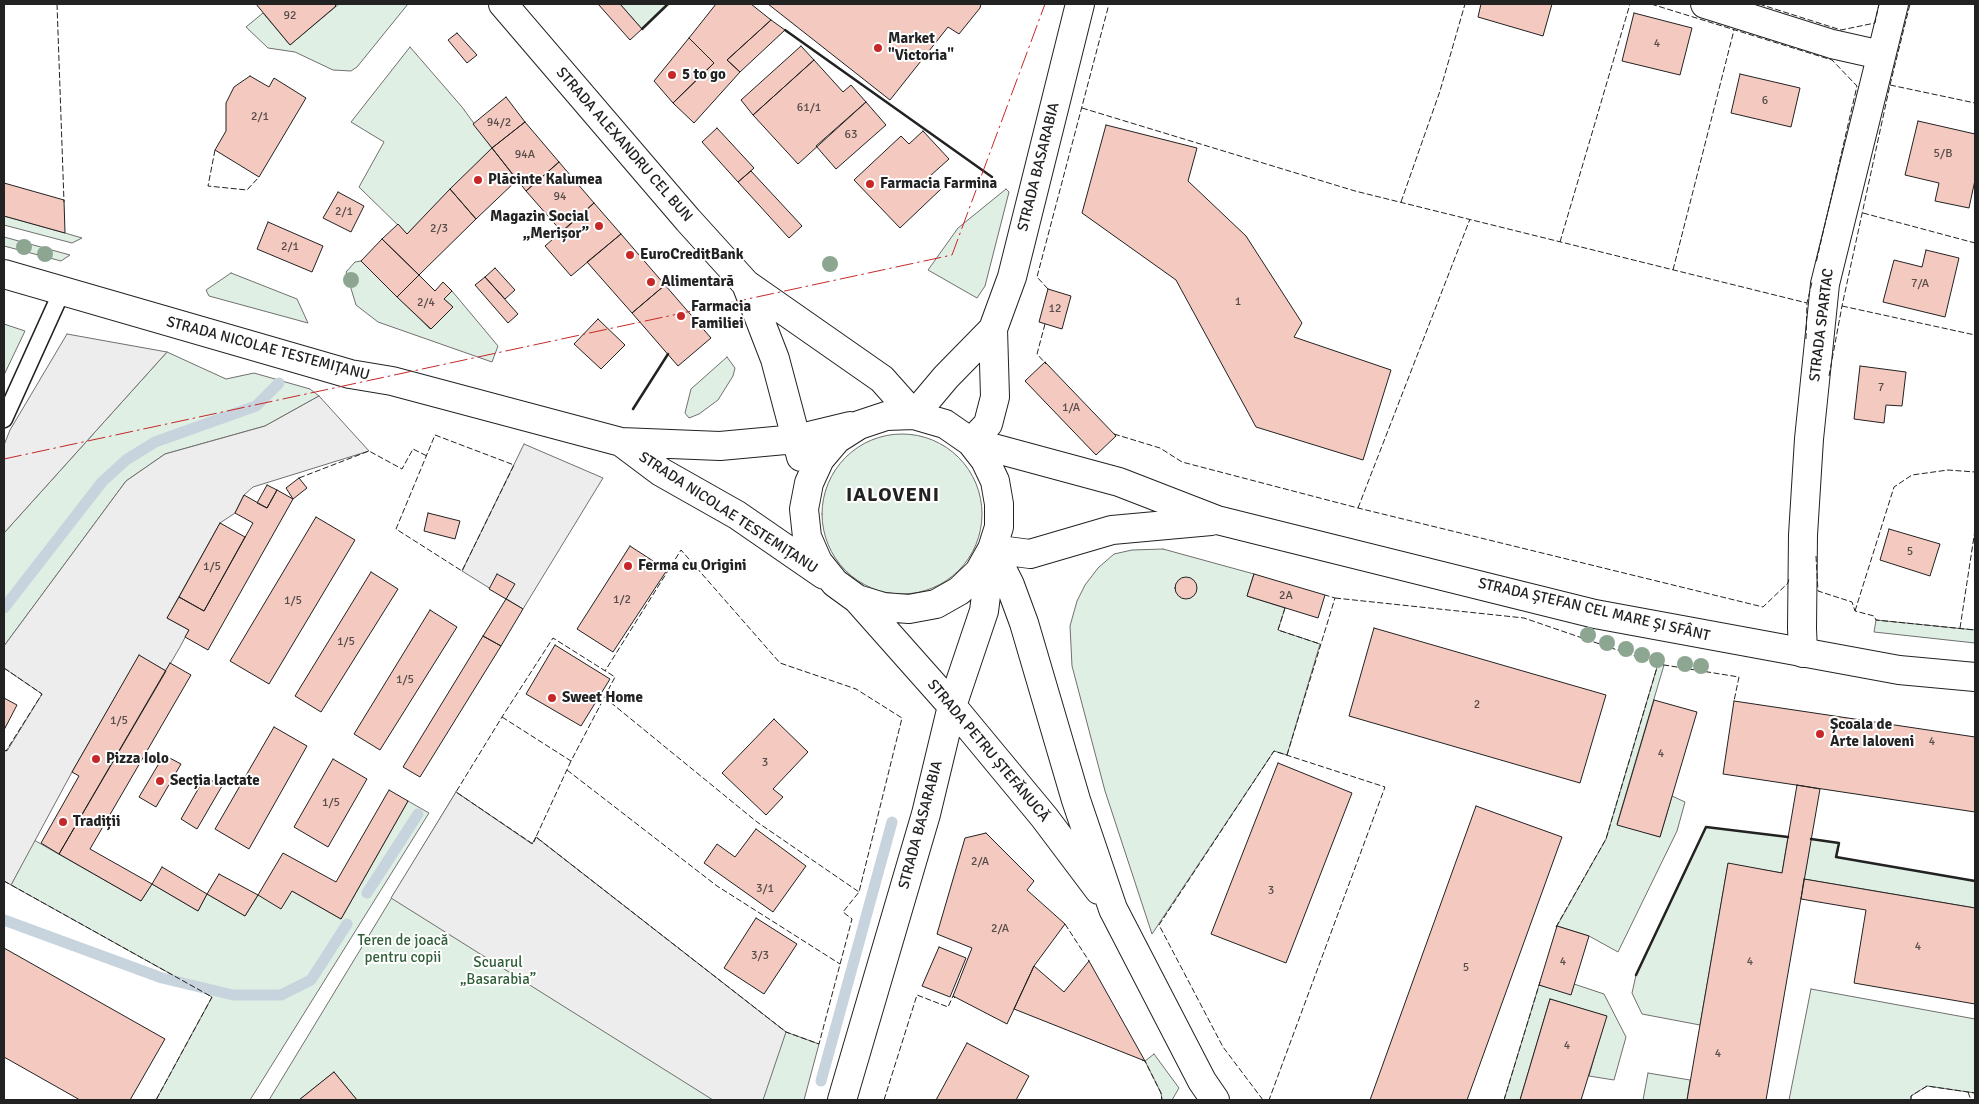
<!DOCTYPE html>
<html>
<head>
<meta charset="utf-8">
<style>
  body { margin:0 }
  #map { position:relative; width:1979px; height:1104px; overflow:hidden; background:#fff; font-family:Signika,sans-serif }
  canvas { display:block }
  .frame { position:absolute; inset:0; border:5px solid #222; pointer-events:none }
</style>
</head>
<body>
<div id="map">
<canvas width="1979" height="1104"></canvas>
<div class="frame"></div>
</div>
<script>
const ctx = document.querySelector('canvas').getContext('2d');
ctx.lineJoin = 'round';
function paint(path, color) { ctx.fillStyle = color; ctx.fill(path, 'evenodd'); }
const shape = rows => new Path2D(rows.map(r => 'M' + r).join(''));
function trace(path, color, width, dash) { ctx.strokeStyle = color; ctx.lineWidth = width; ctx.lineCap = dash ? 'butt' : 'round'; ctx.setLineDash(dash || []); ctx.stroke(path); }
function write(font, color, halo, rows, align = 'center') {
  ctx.font = font + ' Signika,sans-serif'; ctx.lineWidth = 4; ctx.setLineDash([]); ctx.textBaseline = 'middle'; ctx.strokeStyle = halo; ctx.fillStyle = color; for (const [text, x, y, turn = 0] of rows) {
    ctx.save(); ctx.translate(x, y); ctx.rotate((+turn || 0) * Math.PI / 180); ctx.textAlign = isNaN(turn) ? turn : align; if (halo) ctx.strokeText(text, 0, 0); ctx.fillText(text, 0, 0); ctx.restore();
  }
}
const green = shape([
  [339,4,408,4,357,67,351,71,333,70,295,52,268,48,246,27,263,13,290,45,339,4],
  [620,4,668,4,642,29,620,4],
  [410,47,462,107,492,148,407,234,359,187,384,142,351,122,410,47],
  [1006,189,1009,192,985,286,977,298,928,270,958,228,1006,189],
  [4,216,65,233,82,238,72,243,4,225,4,216],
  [4,237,70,255,61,261,4,246,4,237],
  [361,261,430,329,453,307,444,299,452,291,498,346,492,362,378,322,356,305,346,272,355,262,361,261],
  [231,273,297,299,308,323,209,296,206,290,231,273],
  [4,324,25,331,4,375,4,324],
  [167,352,226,379,254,373,310,389,319,396,265,426,165,454,126,481,4,646,4,533,167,352],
  [727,357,735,368,733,376,718,400,699,414,689,418,685,413,691,389,727,357],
  '822 514a80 80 0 1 1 160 0a80 80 0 1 1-160 0Z',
  [1163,549,1254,574,1247,596,1285,608,1278,630,1320,644,1287,755,1274,751,1152,934,1105,791,1072,666,1070,626,1077,601,1085,585,1098,568,1114,554,1132,550,1163,549],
  [1876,620,1975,630,1975,643,1874,632,1876,620],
  [1658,664,1664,665,1617,824,1660,837,1672,796,1685,802,1677,831,1618,952,1589,936,1557,926,1606,839,1658,664],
  [456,792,532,844,536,837,786,1032,819,1044,804,1100,357,1100,334,1072,299,1100,269,1100,456,792],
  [408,801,429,813,250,1100,156,1100,212,997,11,885,34,840,141,901,152,884,198,911,207,894,245,916,258,895,292,891,341,919,408,801],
  [1706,827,1788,837,1782,873,1728,864,1700,1025,1642,1014,1632,993,1636,975,1706,827],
  [1811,839,1839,843,1837,857,1975,881,1975,908,1804,879,1811,839],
  [1574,984,1604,994,1626,1037,1614,1080,1589,1076,1606,1016,1550,999,1520,1100,1504,1100,1539,985,1571,994,1574,984],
  [1811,989,1975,1019,1975,1093,1927,1086,1911,1096,1911,1100,1789,1100,1811,989],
  [1154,1054,1179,1088,1172,1100,1162,1100,1161,1093,1145,1061,1154,1054],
  [1648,1073,1690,1080,1687,1100,1643,1100,1648,1073]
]);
const parking = shape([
  [67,334,167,352,4,533,4,445,10,430,67,334],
  [319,396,369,451,253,487,244,495,235,513,220,523,167,618,189,630,180,647,166,671,139,656,72,772,11,885,4,881,4,750,7,751,42,694,4,668,4,646,126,481,165,454,265,426,319,396],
  [524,444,603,478,523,609,462,571,524,444],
  [456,792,532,844,536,837,786,1032,763,1100,713,1100,391,898,456,792]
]);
const stream = shape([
  [4,608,102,482,126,460,155,442,256,406,279,383],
  [367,893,418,814],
  [4,920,162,978,233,995,281,995,311,980,347,924],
  [821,1081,892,822]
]);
const building = shape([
  [256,4,334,4,336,6,290,45,256,4],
  [598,4,620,4,642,29,630,40,598,4],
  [716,4,751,4,771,20,727,60,740,72,694,123,673,103,714,63,689,38,716,4],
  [768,4,981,4,980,8,959,34,948,27,890,100,768,4],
  [1481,4,1552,4,1543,36,1478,17,1481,4],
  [1634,13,1692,28,1680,75,1622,61,1634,13],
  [771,20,785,30,740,72,727,60,771,20],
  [457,33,477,55,467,63,448,40,457,33],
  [689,38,714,63,673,103,654,81,689,38],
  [801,46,814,60,753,115,741,100,801,46],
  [814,60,843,92,851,85,866,102,798,164,753,115,814,60],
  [1740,74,1800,88,1791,127,1731,113,1740,74],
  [250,76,269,87,274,78,306,98,259,177,215,150,226,131,226,103,234,87,250,76],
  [506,97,525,122,492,148,473,124,506,97],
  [866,102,886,125,836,169,816,146,866,102],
  [1918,121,1975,134,1975,180,1969,208,1935,201,1939,183,1905,175,1918,121],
  [525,122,559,162,526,191,492,148,525,122],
  [1106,125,1197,148,1188,181,1246,236,1302,323,1294,337,1391,370,1363,460,1256,427,1176,280,1082,213,1106,125],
  [717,128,754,168,738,182,702,142,717,128],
  [923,131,949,159,930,176,941,189,900,228,854,180,901,136,909,144,923,131],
  [492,148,517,180,476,219,450,189,492,148],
  [559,162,594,203,562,232,526,191,559,162],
  [751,171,802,226,789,238,738,182,751,171],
  [4,183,64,200,65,233,4,216,4,183],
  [450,189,476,219,419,275,382,239,398,224,407,234,450,189],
  [338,192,364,206,351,232,323,218,338,192],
  [594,203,621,234,571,276,545,246,594,203],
  [268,222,323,246,312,272,257,249,268,222],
  [621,234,665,285,632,313,587,262,621,234],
  [382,239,419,275,397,297,361,261,382,239],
  [1926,250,1959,258,1945,317,1883,302,1894,260,1922,267,1926,250],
  [495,268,515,290,505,299,485,277,495,268],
  [419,275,435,291,443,282,452,291,444,299,453,307,431,329,397,297,419,275],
  [485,277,518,314,508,323,475,285,485,277],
  [665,285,711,338,678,366,632,313,665,285],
  [1048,289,1071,296,1062,329,1039,322,1048,289],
  [598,319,625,345,601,369,574,344,598,319],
  [1045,362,1116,436,1096,455,1025,381,1045,362],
  [1860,366,1906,372,1902,406,1886,405,1884,423,1854,419,1860,366],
  [299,478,307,488,293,499,286,488,299,478],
  [267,485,277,490,267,508,257,503,267,485],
  [277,490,293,499,208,650,185,637,189,630,167,618,179,597,204,611,253,523,235,513,244,495,267,508,277,490],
  [428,513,460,521,455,539,424,531,428,513],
  [316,517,355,540,269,684,230,661,316,517],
  [220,523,245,537,204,611,179,597,220,523],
  [1889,529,1940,544,1930,576,1880,560,1889,529],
  [630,546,667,570,613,652,577,629,630,546],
  [371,572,398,589,321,712,295,696,371,572],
  [497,574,515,584,506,599,489,589,497,574],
  [1254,574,1325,595,1318,618,1247,596,1254,574],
  '1175 588a11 11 0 1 1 22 0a11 11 0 1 1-22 0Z',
  [506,599,523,609,501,646,483,636,506,599],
  [430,610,457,627,380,750,354,734,430,610],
  [1374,628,1606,695,1580,783,1349,716,1374,628],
  [483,636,501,646,420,777,403,767,483,636],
  [555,645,610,679,581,726,526,694,555,645],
  [139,655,166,671,59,854,41,843,79,776,72,772,139,655],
  [170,663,191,675,90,849,152,884,141,901,59,854,170,663],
  [4,698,17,705,4,730,4,698],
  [1654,700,1697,712,1660,837,1617,825,1654,700],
  [1734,701,1975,737,1975,812,1723,774,1734,701],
  [774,719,808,752,773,789,783,797,766,815,722,773,774,719],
  [274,727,307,746,249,849,215,829,274,727],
  [164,755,181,764,156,807,139,797,164,755],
  [333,759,367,779,328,847,294,827,333,759],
  [1278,763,1352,793,1286,963,1211,934,1278,763],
  [205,777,222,786,197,829,181,819,205,777],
  [1797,785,1820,789,1766,1100,1687,1100,1728,863,1782,873,1797,785],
  [389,790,408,801,341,919,292,891,281,909,258,895,283,853,336,882,389,790],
  [1476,806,1562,837,1467,1100,1370,1100,1476,806],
  [756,829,806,866,773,912,704,863,717,844,735,857,756,829],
  [986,833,1034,881,1027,890,1065,924,1034,966,1007,1024,953,996,972,948,937,934,965,838,986,833],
  [162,867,207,894,198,911,152,884,162,867],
  [219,874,258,895,245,916,207,894,219,874],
  [1804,879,1975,908,1975,1004,1854,983,1866,910,1801,899,1804,879],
  [756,918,797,944,764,994,724,968,756,918],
  [1557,926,1589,936,1571,995,1539,985,1557,926],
  [939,947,966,958,950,997,922,986,939,947],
  [4,948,165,1039,130,1100,80,1100,4,1057,4,948],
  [1089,961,1145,1061,1014,1009,1034,966,1064,992,1089,961],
  [1550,999,1607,1016,1581,1100,1520,1100,1550,999],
  [967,1043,1029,1076,1016,1100,936,1100,967,1043],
  [334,1072,357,1100,299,1100,334,1072]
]);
const lane = shape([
  [4,419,62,291]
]);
const street = shape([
  [1705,4,1832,44,1881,55],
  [1803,653,1802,628,1803,535,1809,439,1825,284,1894,4]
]);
const secondary = shape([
  [503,4,688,220,746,284,882,379,914,415],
  [4,274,350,374,392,381,621,442,720,446,796,439,850,426],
  [746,284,775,359,801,457],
  [914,415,946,377,993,329],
  [621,442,661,472,737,515,824,575],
  [971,442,1119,482,1217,520,1595,614,1899,670,1975,677],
  [971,442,988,424,995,397,993,329,1012,277,1080,4],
  [992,549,1010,585,1024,623,1076,800,1113,909,1202,1081,1215,1100],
  [992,549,1030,554,1112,530,1211,521],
  [857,599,952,706,1044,817,1099,890],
  [842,1100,926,814,952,706,984,611,992,549,999,527,999,504,995,481,985,460,971,442,945,424,914,415,886,416,859,425,837,439,820,459,809,483,804,509,807,537,818,562,835,583,857,599,883,607,909,609,936,604,959,591,979,572,992,549]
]);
const fence = shape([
  [57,4,64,202],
  [1651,4,1832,60,1857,86,1816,263],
  [1759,4,1841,30,1875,23,1879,4],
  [1890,85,1975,103],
  [1082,108,1355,191,1807,303],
  [215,150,208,186,247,190,259,177],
  [1401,202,1440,91,1465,4],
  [1863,213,1975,243],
  [1560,242,1630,4],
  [1673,270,1734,30],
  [1048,289,1037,277,1109,4],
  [1842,306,1975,335],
  [1045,324,1037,354,1046,364],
  [1806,339,1807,303,1812,282],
  [1829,376,1842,306,1890,85,1910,4],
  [1114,434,1160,448,1182,462,1358,508,1763,607,1788,583,1789,578],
  [435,435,514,465,462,571,396,529,435,435],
  [299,478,369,451,402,469,413,449,427,456],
  [1358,508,1470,219],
  [1816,556,1818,591,1852,602,1855,611,1874,616,1876,620,1975,630],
  [1335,598,1524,618,1658,664],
  [1285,608,1278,630,1320,644],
  [1855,611,1894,487,1912,475,1948,470,1975,472],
  [1960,628,1975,530],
  [4,668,42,694,6,751,4,750],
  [604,697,757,822,859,892],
  [502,717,571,761,615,677,553,638,502,717,456,792,533,844,536,837],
  [1287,755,1335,598,1325,595],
  [571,761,536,837,786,1032,819,1044,852,919,843,912,859,892,902,718,856,689,780,663,681,550,605,671],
  [567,770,717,886,840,964],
  [4,881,212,997,156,1100],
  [1065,924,1089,961],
  [1556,927,1606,839,1658,664,1739,677,1734,701],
  [1142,1060,1145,1061,1161,1093,1162,1100],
  [1968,1092,1971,1100],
  [884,1100,917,995,948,1007,953,996,955,998],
  [1263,1100,1223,1047,1159,925,1274,751,1385,787,1269,1100],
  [1504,1100,1540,982],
  [1911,1100,1911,1096,1927,1086,1975,1093]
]);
const wall = shape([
  [642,29,668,4],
  [785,30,992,177],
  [633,409,668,354],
  [1811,839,1839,843,1836,857,1975,881],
  [1636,975,1706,827,1788,837]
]);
const power = shape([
  [4,459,952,255,1045,4]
]);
const trees = [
  [24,247],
  [45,254],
  [830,264],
  [351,280],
  [1588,635],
  [1607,643],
  [1626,649],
  [1642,655],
  [1657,660],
  [1685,664],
  [1701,666]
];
const markers = [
  [878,48,5,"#c62828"],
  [672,75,5,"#c62828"],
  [478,180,5,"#c62828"],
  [870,184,5,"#c62828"],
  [599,226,5,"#c62828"],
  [630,255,5,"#c62828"],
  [651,282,5,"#c62828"],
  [681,316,5,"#c62828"],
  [628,566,5,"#c62828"],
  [552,698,5,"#c62828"],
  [1820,734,5,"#c62828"],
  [96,759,5,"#c62828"],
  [160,781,5,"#c62828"],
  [63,822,5,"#c62828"]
];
const numberNames = [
  ["92",290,16],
  ["4",1657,44],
  ["6",1765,101],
  ["61/1",809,108],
  ["2/1",260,117],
  ["94/2",499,123],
  ["63",851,135],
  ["5/B",1943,154],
  ["94A",525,155],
  ["94",560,197],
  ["2/1",344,212],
  ["2/3",439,229],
  ["2/1",290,247],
  ["7/A",1920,284],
  ["1",1238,302],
  ["2/4",426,303],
  ["12",1055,309],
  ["7",1881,388],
  ["1/A",1071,408],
  ["5",1910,552],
  ["1/5",212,567],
  ["2A",1286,596],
  ["1/2",622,600],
  ["1/5",293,601],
  ["1/5",346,642],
  ["1/5",405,680],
  ["2",1477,705],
  ["1/5",119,721],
  ["4",1932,742],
  ["4",1661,754],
  ["3",765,763],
  ["1/5",331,803],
  ["2/A",980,862],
  ["3/1",765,889],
  ["3",1271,891],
  ["2/A",1000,929],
  ["4",1918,947],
  ["3/3",760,956],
  ["4",1563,962],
  ["4",1750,962],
  ["5",1466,968],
  ["4",1567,1046],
  ["4",1718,1054]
];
const poiNames = [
  ["Market",888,39],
  ["\"Victoria\"",888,56],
  ["5 to go",682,75],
  ["Plăcinte Kalumea",488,180],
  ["Farmacia Farmina",880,184],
  ["Magazin Social",589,217,"right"],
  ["„Merișor”",589,234,"right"],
  ["EuroCreditBank",640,255],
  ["Alimentară",661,282],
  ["Farmacia",691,307],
  ["Familiei",691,324],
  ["Ferma cu Origini",638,566],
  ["Sweet Home",562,698],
  ["Școala de",1830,725],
  ["Arte Ialoveni",1830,742],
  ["Pizza Iolo",106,759],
  ["Secția lactate",170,781],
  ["Tradiții",73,822]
];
const streetNames = [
  ["STRADA ALEXANDRU CEL BUN",624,145,49],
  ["STRADA BASARABIA",1039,167,-76],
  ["STRADA SPARTAC",1822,325,-83],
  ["STRADA NICOLAE TESTEMIȚANU",268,349,15],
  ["STRADA NICOLAE TESTEMIȚANU",728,513,33],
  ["STRADA ȘTEFAN CEL MARE ȘI SFÂNT",1594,610,13],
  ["STRADA PETRU ȘTEFĂNUCĂ",988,751,50],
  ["STRADA BASARABIA",921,825,-75]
];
const parkNames = [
  ["Teren de joacă",403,941],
  ["pentru copii",403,958],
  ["Scuarul",498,963],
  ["„Basarabia”",498,980]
];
const districtNames = [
  ["IALOVENI",893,496]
];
paint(green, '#e0efe3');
trace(green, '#6f6f6f', 1);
paint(parking, '#ededed');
trace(parking, '#6f6f6f', 1);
trace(stream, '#c7d3dd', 11);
paint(building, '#f3c9c0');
trace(building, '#222', 1);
trace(lane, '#222', 19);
trace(street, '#222', 30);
trace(secondary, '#222', 30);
trace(lane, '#fff', 16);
trace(street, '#fff', 28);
trace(secondary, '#fff', 28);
trace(fence, '#222', 1, [6, 2.5]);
trace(wall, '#222', 2.5);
trace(power, '#c62828', 1, [18, 4, 2.5, 4]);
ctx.fillStyle = '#8da692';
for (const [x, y] of trees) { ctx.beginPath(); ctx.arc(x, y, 8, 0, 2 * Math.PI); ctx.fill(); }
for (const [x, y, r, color] of markers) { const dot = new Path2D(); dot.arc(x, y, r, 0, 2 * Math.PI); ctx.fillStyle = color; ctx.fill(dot); trace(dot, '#fff', 2); }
write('12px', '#564c4a', null, numberNames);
write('bold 15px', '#222', '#fff', poiNames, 'left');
write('15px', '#222', '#fff', streetNames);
write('15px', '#2f5e38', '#fff', parkNames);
ctx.letterSpacing = '1px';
write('bold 20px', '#222', '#fff', districtNames);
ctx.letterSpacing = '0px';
</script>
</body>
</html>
